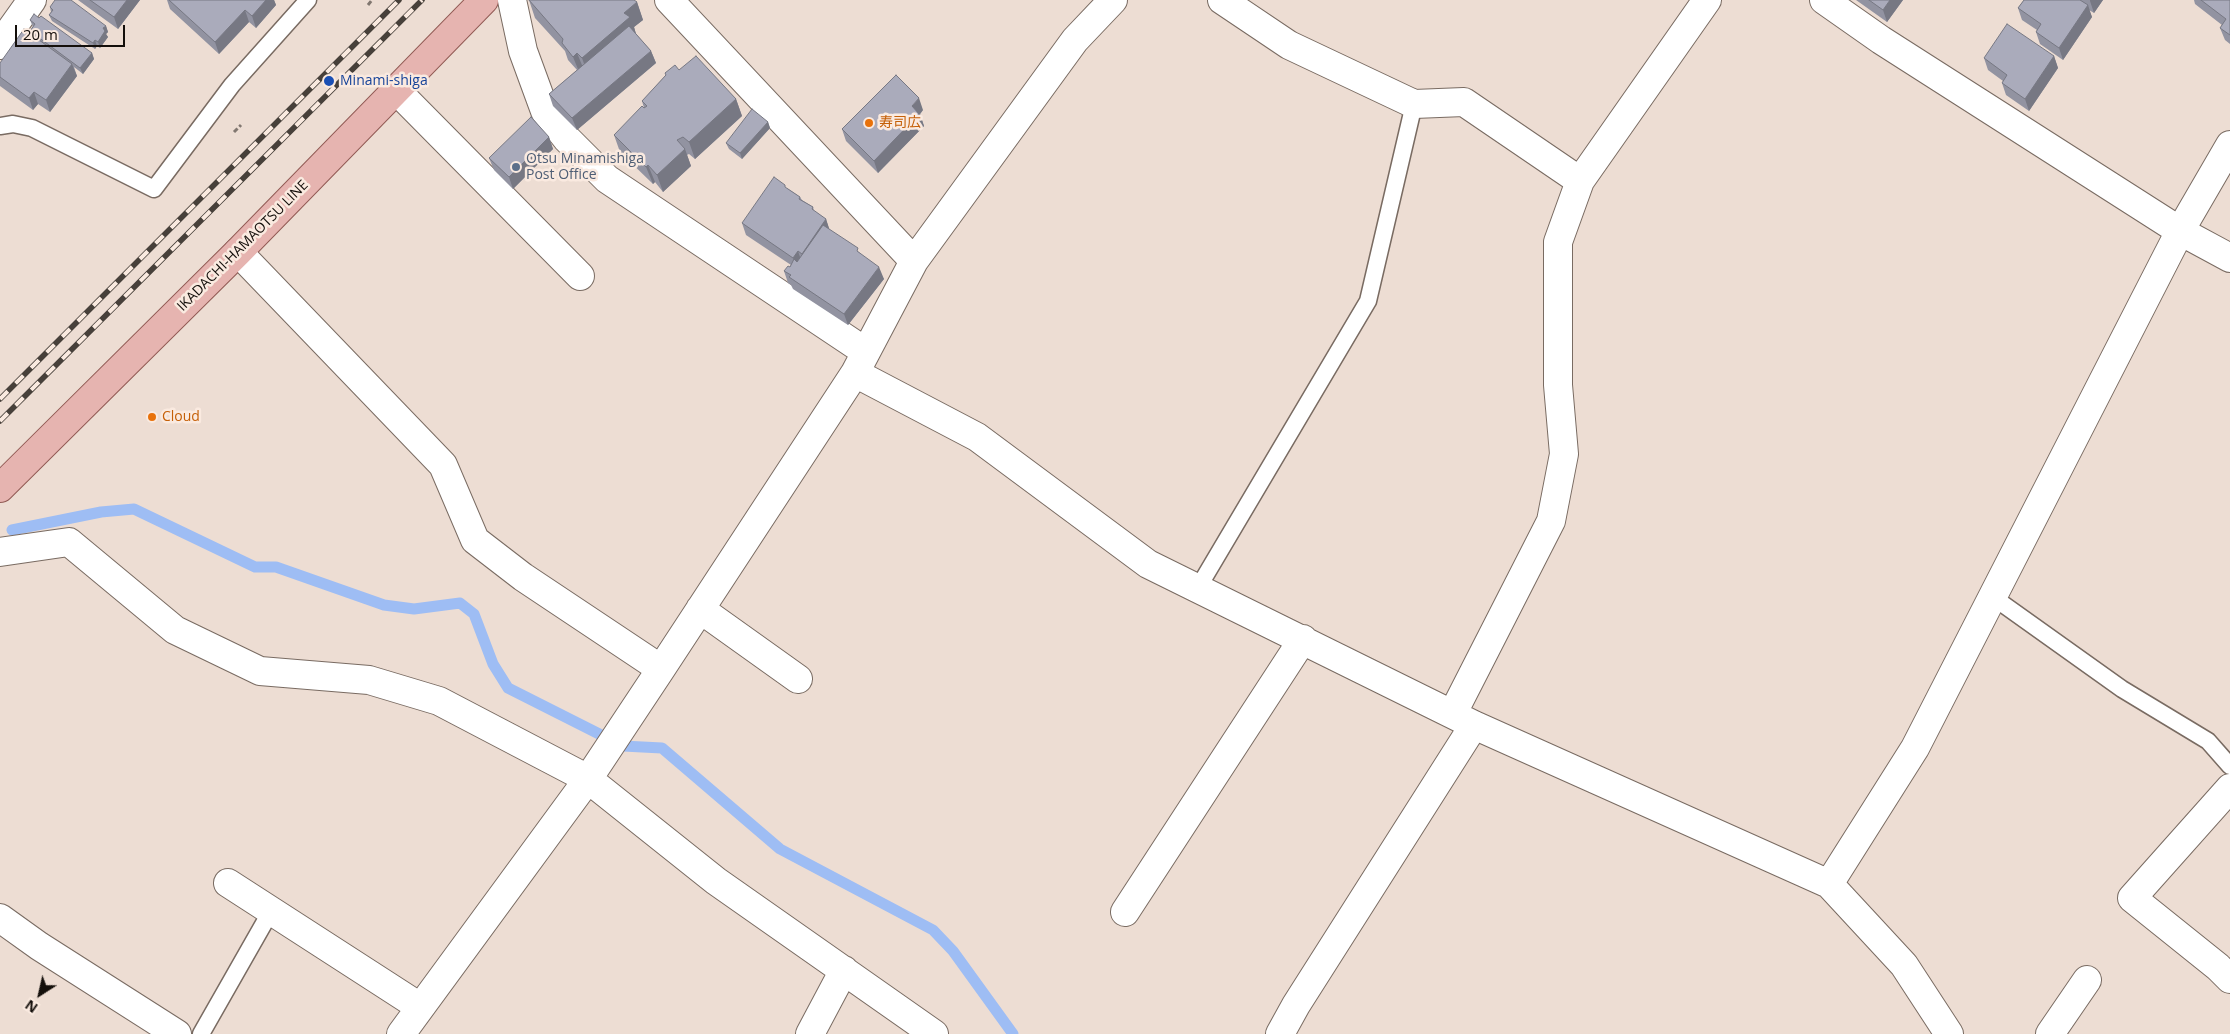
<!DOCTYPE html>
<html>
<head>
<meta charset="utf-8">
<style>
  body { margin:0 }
  #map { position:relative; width:2230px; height:1034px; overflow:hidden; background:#edddd3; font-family:"Open Sans",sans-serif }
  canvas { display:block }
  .north { position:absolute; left:15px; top:969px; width:50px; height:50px; -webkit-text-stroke:4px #faeae0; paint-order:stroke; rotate:215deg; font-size:14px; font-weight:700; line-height:20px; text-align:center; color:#140f0b }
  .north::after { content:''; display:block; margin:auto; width:18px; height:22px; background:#140f0b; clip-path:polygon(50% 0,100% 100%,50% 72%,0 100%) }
  .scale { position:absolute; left:15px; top:25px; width:110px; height:22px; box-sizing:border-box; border:2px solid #140f0b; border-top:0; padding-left:6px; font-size:15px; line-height:18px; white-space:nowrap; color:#140f0b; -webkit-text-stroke:4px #faeae0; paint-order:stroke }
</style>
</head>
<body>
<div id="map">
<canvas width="2230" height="1034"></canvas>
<div class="north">N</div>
<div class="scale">20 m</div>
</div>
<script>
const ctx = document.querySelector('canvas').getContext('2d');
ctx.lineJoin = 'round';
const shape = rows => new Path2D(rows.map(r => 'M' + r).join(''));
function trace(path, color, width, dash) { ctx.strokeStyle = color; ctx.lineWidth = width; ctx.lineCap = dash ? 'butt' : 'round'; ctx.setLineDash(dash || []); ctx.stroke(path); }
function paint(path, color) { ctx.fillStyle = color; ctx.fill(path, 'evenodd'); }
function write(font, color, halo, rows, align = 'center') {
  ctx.font = font + ' "Open Sans","Noto Sans JP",sans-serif'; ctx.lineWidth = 5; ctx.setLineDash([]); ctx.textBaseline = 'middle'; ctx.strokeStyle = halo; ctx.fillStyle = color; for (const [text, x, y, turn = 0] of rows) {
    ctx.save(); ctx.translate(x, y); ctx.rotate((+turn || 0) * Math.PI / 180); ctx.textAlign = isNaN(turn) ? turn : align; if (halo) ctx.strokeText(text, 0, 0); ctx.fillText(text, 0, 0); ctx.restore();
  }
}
const stream = shape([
  [12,530,101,512,134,509,255,567,276,567,384,605,414,609,460,603,474,614,493,664,508,688,623,746,662,748,780,849,933,930,953,951,1013,1034]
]);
const path = shape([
  [368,5,372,0],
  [234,132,241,125]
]);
const lane = shape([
  [0,126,13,124,32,128,154,189,232,85,308,0],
  [1198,588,1368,301,1414,104],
  [1993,597,2122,689,2208,741,2230,766],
  [201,1034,271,911]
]);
const street = shape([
  [512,0,523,51,545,111,567,139,607,179,866,352],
  [669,0,914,261],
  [1222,0,1289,45,1414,104,1464,102,1580,181],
  [1824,0,1881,40,2180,231,2230,258],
  [0,45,32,0],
  [396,90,580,276],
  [238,252,443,465,475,540,523,577,661,669],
  [855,373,977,437,1148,564,1474,725,1829,884,1904,965,1949,1034],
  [0,552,69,542,175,630,260,671,369,680,439,701,588,779,716,881,934,1034],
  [700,609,798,679],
  [1453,713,1551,521,1564,454,1558,385,1558,242,1580,181,1707,0],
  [2230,788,2132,898,2218,967,2230,979],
  [228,883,420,1007],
  [1829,884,1915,748,2180,231,2230,145],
  [1125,912,1303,639],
  [0,918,39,946,177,1034],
  [401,1034,588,779,661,669,855,373,914,261,1075,40,1113,0],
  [810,1034,844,970],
  [1280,1034,1296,1005,1474,725],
  [2050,1034,2087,980]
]);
const primary = shape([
  [0,488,238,252,484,0]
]);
const rail = shape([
  [0,399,399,0],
  [0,421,422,0]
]);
const wall = shape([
  [78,0,140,0,118,29],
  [167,0,274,0,276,5,256,28,249,22,219,54,170,9],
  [529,0,637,2,643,20,634,27,636,34,651,51,656,63,577,130,553,106,549,94,577,70,568,60,565,51,535,18],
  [1856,0,1903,0,1887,22],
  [2024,0,2103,0,2094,13,2089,10,2092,17,2063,60,2040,44,2036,32,2037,30,2022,20,2018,8],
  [2194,0,2230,0,2230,44,2225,40,2220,28,2222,25,2195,4],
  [50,7,106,26,108,32,106,34,108,37,100,48,97,46,95,49,52,21,49,15,51,12],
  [30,20,92,53,94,59,83,74,74,67,77,76,50,112,38,104,33,110,0,86,0,63,31,34,30,31,33,27],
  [2054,56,2058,68,2029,111,2006,95,2002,83,2003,81,1988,70,1984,58],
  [679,70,736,99,742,116,695,159,689,154,687,155,691,166,663,192,655,182,653,184,620,152,614,135,644,108,642,101,666,75,665,73],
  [923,110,920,114,924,126,878,173,846,141,842,129],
  [768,122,770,128,742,159,729,149,726,143],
  [549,137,553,149,513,189,494,170,489,158],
  [787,188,800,197,802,200,813,207,814,211,826,219,829,229,860,253,884,279,848,325,793,289,791,285,788,283,784,271,790,267,791,265,746,235,742,223]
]);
const shadedWall = shape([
  [127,0,140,0,118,29,114,17],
  [266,0,274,0,276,5,256,28,252,16],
  [1890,0,1903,0,1887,22,1883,10],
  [2090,0,2103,0,2094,13,2090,1],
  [637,2,643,20,634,27,636,34,588,75,582,58,624,13],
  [2088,5,2092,17,2063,60,2059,48],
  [245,10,249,22,219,54,215,42],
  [106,26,108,32,106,34,108,37,100,48,98,42,103,28],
  [95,40,97,46,95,49,93,43],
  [651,51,656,63,577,130,572,118],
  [92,53,94,59,83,74,80,68],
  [577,53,584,70,580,74,573,57],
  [2054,56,2058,68,2029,111,2025,99],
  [72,64,77,76,50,112,46,100],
  [34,92,38,104,33,110,29,98],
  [919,98,923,110,920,114,924,126,878,173,874,161,912,106],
  [736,99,742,116,695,159,689,142],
  [768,122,770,128,742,159,740,153],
  [549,137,553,149,513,189,509,177],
  [685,149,691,166,663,192,657,175],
  [648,165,655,182,653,184,646,167],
  [826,219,830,231,806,266,802,254],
  [798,251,802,263,797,270,793,258],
  [879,267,884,279,848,325,844,314]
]);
const building = shape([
  [55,0,71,0,106,26,103,28,105,31,98,42,95,40,93,43,49,15,53,10,50,7,55,0],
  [90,0,127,0,114,17,90,0],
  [169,0,266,0,252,16,245,10,215,42,169,0],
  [529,0,634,0,637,2,624,13,630,17,582,58,577,53,573,57,562,43,563,39,529,0],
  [1869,0,1890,0,1883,10,1869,0],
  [2024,0,2080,0,2088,5,2059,48,2036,32,2041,24,2018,8,2024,0],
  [2201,0,2230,0,2230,35,2220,28,2226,19,2201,0],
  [34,14,39,18,41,16,92,53,80,68,30,31,35,24,30,20,34,14],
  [2007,24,2054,56,2025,99,2002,83,2007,75,1984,58,2007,24],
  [629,26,651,51,572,118,549,94,629,26],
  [24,29,72,64,46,100,34,92,29,98,0,77,0,63,24,29],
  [696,56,736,99,689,142,683,137,677,140,685,149,657,175,648,165,646,167,614,135,642,106,644,108,647,106,642,101,666,75,665,73,675,65,679,70,696,56],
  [896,75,919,98,912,106,919,114,874,161,842,129,896,75],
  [752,109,768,122,740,153,726,143,752,109],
  [531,117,549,137,509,177,489,158,531,117],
  [774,177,785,185,785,187,800,197,799,199,813,207,812,209,826,219,802,254,798,251,793,258,742,223,774,177],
  [823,225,858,248,857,251,879,267,844,314,789,277,791,275,784,271,788,266,790,267,794,259,797,262,823,225]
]);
const markers = [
  [329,81,6,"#1a4fb4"],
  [869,123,5,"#e8710a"],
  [516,167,5,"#5c6f8a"],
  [152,417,5,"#e8710a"]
];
const transitNames = [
  ["Minami-shiga",340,81]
];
const foodNames = [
  ["寿司広",879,123],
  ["Cloud",162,417]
];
const serviceNames = [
  ["Otsu Minamishiga",526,159],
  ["Post Office",526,175]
];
const streetNames = [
  ["IKADACHI-HAMAOTSU LINE",243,246,-45]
];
trace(stream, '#9ebdf4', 11);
trace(lane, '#796b62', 19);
trace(street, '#796b62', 30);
trace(primary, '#915a54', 30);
trace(path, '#817770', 3, [5, 2.5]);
trace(lane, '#fff', 16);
trace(street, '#fff', 28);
trace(primary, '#e6b4b0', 28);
trace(rail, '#47403a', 5.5);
trace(rail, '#faeae0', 4, [11]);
paint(wall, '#9293a1');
paint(shadedWall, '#777883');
paint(building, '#aaabbb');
trace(building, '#777883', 1);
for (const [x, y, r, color] of markers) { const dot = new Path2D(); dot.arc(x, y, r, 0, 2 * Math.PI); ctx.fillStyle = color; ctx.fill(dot); trace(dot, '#faeae0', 2); }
write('14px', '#164399', '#faeae0', transitNames, 'left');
write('14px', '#c56008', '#faeae0', foodNames, 'left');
write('14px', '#4e5e75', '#faeae0', serviceNames, 'left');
write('14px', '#140f0b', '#faeae0', streetNames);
</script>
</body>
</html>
